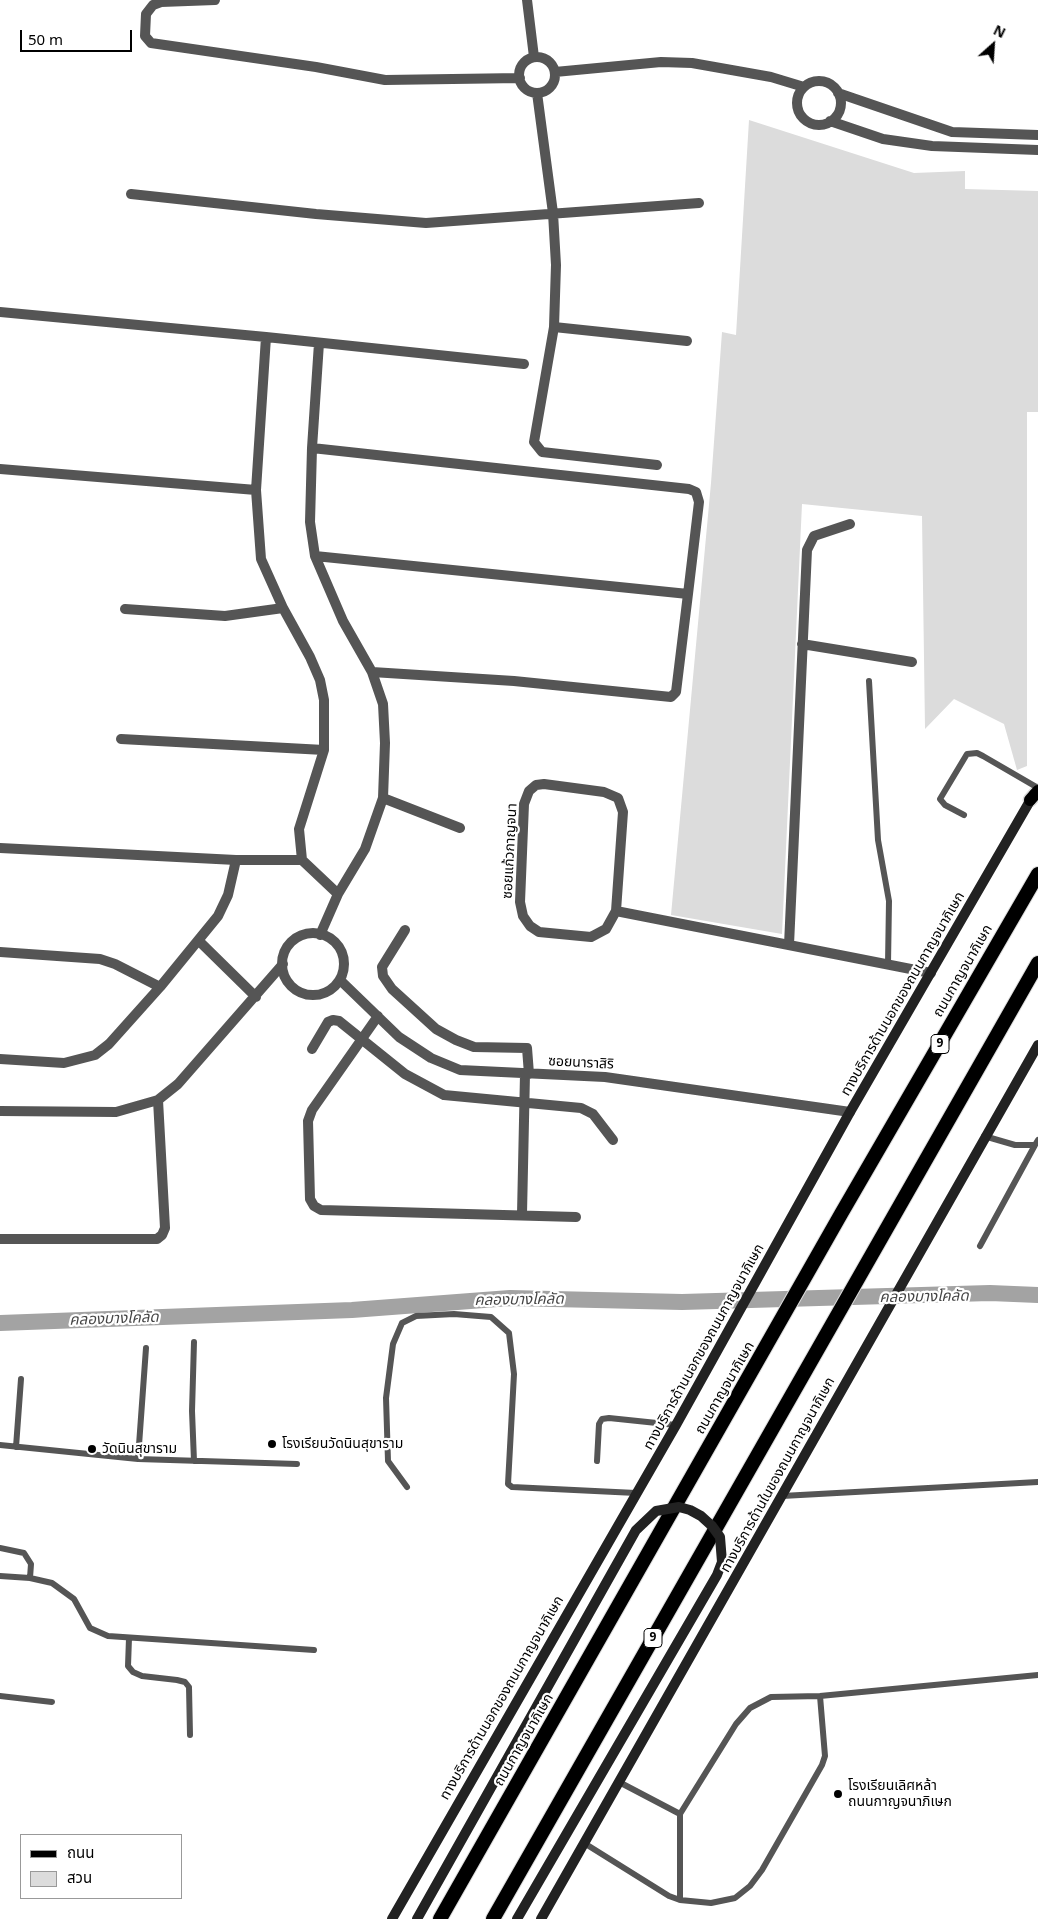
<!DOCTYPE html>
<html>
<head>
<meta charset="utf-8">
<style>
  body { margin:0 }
  #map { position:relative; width:1038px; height:1919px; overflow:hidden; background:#fff; font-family:"Noto Sans","Noto Sans Thai",sans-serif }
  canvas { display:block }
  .legend { position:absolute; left:20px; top:1834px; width:162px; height:65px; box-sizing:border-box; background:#fff; border:1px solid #999; margin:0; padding:6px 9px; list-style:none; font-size:15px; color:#000 }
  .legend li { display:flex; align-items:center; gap:10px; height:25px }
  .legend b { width:25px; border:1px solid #999 }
  .north { position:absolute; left:968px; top:20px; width:50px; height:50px; -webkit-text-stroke:4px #fff; paint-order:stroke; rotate:26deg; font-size:14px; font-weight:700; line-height:20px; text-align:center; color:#000 }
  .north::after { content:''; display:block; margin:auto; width:18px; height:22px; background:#000; clip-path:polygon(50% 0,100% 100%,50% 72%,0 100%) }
  .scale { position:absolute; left:20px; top:30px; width:112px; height:22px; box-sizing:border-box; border:2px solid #000; border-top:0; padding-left:6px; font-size:15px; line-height:18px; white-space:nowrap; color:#000; -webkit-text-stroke:4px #fff; paint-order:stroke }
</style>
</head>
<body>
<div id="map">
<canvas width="1038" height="1919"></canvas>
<ul class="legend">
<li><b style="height:6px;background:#000"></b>ถนน</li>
<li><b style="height:14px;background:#dcdcdc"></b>สวน</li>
</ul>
<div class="north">N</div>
<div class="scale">50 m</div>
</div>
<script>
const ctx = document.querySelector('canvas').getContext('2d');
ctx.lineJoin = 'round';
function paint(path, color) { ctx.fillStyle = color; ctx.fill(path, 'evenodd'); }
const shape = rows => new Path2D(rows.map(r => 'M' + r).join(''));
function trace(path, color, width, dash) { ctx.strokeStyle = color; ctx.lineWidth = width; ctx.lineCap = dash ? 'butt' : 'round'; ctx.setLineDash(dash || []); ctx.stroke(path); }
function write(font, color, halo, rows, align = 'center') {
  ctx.font = font + ' "Noto Sans","Noto Sans Thai",sans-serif'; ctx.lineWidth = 4.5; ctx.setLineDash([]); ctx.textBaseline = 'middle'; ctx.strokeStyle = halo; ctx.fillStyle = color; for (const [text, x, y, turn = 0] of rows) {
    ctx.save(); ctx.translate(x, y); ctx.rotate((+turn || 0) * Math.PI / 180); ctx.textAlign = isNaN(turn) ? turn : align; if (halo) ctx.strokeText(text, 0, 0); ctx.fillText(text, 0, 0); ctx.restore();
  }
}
const green = shape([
  [749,120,914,173,965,171,965,189,1038,191,1038,412,1027,412,1027,766,1017,770,1004,724,954,699,925,729,922,516,802,504,782,934,671,915,711,483,722,332,736,335]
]);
const canal = shape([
  [0,1323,352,1310,510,1298,682,1302,990,1293,1038,1295]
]);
const service = shape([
  [869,681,878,840,889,901,888,964],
  [964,815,945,805,940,799,967,754,977,753,983,756,1038,788],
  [984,1136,1015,1145,1035,1145,1038,1140],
  [980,1246,1035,1145],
  [194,1342,192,1411,194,1461],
  [0,1445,138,1459,297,1464],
  [16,1447,21,1379],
  [138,1459,146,1348],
  [597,1461,599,1424,602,1419,609,1418,676,1425],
  [407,1487,388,1461,386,1398,393,1344,402,1323,416,1316,454,1314,491,1317,509,1333,514,1374,508,1484,512,1487,636,1493],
  [782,1496,1038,1482],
  [0,1548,24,1553,31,1564,30,1578],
  [0,1576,30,1578,52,1583,74,1599,90,1628,108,1636,314,1650],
  [129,1638,128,1666,133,1672,142,1676,177,1680,185,1682,189,1687,190,1735],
  [0,1696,52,1702],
  [619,1782,680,1814],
  [584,1843,669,1896,680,1900,711,1903,735,1898,750,1886,762,1870,822,1765,825,1756,820,1696],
  [680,1900,680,1814,736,1724,750,1708,771,1697,820,1696,1038,1675]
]);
const minor = shape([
  [215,0,161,2,153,5,146,14,145,36,151,43,316,67,385,80,520,78],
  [527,0,534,57],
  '519 75a18 18 0 1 1 36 0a18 18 0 1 1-36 0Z',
  [555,72,661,62,692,63,771,77,804,87],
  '797 103a22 22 0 1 1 44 0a22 22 0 1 1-44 0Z',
  [537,93,553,213,556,265,554,327,534,442,542,452,657,465],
  [838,93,952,132,1038,135],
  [830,121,883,139,932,146,1038,150],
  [131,194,316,214,426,223,699,203],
  [0,312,266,337,256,490],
  [554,327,687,341],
  [266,337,524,364],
  [319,343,312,448,310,522,315,556,688,594,676,692,671,697,514,681,372,672,383,704,385,743,383,798,365,849,338,894],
  [312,448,689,489,696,492,699,502,688,594],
  [0,469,256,490,261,559,283,608],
  [315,556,343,621,372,672],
  [125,609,225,616,283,608,310,657,320,680,324,700,324,750,299,829,302,860],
  [802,644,912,662],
  [121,739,324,750],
  [383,798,460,828],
  [0,848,236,860,302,860,338,894,320,935],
  [616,911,606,929,591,937,539,932,530,926,523,916,520,902,524,804,529,791,536,785,544,784,604,792,618,798,623,812,616,911,931,973],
  [405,930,382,967,383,976,392,989,436,1029,456,1040,474,1047,527,1048,529,1074],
  '282 964a31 31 0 1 1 62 0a31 31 0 1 1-62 0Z',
  [199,941,256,997],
  [789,945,807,550,814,536,850,524],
  [0,952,100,959,115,964,160,987],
  [340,980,399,1037,431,1058,460,1070,605,1077,850,1112],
  [378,1016,312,1110,308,1121,310,1199,314,1206,321,1210,576,1217],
  [312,1049,328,1022,333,1020,339,1021,405,1074,444,1095,581,1108,593,1114,613,1140],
  [0,1059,64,1063,95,1055,109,1044,160,987,218,916,228,895,236,860],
  [0,1111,116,1112,158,1100,178,1084,283,964],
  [522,1214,525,1074],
  [0,1239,157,1239,162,1235,165,1228,158,1100]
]);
const secondary = shape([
  [392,1919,676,1425,850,1112,1034,794],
  [541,1919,1038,1045]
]);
const primary = shape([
  [1030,800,1038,791]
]);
const trunk = shape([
  [440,1919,841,1214,1038,874],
  [493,1919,1038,963]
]);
const secondaryBridge = shape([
  [417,1919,636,1530,656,1511,679,1507,690,1510,701,1516,712,1526,720,1537,722,1562,717,1575,517,1919]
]);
const markers = [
  [272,1444,5,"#000"],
  [92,1449,5,"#000"],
  [838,1794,5,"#000"]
];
const shields = [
  [940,1044,18],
  [653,1638,18]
];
const shieldNames = [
  ["9",940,1044],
  ["9",653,1638]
];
const streetNames = [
  ["ซอยแก้วกาญจนา",510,851,-87],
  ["ถนนกาญจนาภิเษก",963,971,-60],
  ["ทางบริการด้านนอกของถนนกาญจนาภิเษก",903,994,-60],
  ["ซอยนาราสิริ",581,1063,3],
  ["ทางบริการด้านนอกของถนนกาญจนาภิเษก",704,1347,-61],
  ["ถนนกาญจนาภิเษก",725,1388,-60],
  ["ทางบริการด้านในของถนนกาญจนาภิเษก",778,1475,-61],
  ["ทางบริการด้านนอกของถนนกาญจนาภิเษก",502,1698,-60],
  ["ถนนกาญจนาภิเษก",524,1740,-60]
];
const poiNames = [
  ["โรงเรียนวัดนินสุขาราม",282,1444],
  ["วัดนินสุขาราม",102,1449],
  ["โรงเรียนเลิศหล้า",848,1786],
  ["ถนนกาญจนาภิเษก",848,1802]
];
const waterNames = [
  ["คลองบางโคลัด",924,1297,-1],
  ["คลองบางโคลัด",519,1300,-1],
  ["คลองบางโคลัด",114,1319,-2]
];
paint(green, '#dcdcdc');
trace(canal, '#a3a3a3', 16);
trace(primary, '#dbdbdb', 15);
trace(trunk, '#dbdbdb', 16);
trace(service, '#555', 6);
trace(minor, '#555', 10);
trace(secondary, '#222', 10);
trace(primary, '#000', 12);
trace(trunk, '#000', 14);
trace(secondaryBridge, '#222', 10);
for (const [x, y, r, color] of markers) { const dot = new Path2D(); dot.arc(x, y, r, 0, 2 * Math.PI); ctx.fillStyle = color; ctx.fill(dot); trace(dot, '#fff', 2); }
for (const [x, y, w] of shields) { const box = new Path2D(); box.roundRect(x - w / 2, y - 9.5, w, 19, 4); ctx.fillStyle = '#fff'; ctx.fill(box); trace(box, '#000', 1); }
write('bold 12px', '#000', null, shieldNames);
write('14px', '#000', '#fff', streetNames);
write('14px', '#000', '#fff', poiNames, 'left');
write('italic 15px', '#444', '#fff', waterNames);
</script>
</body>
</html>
